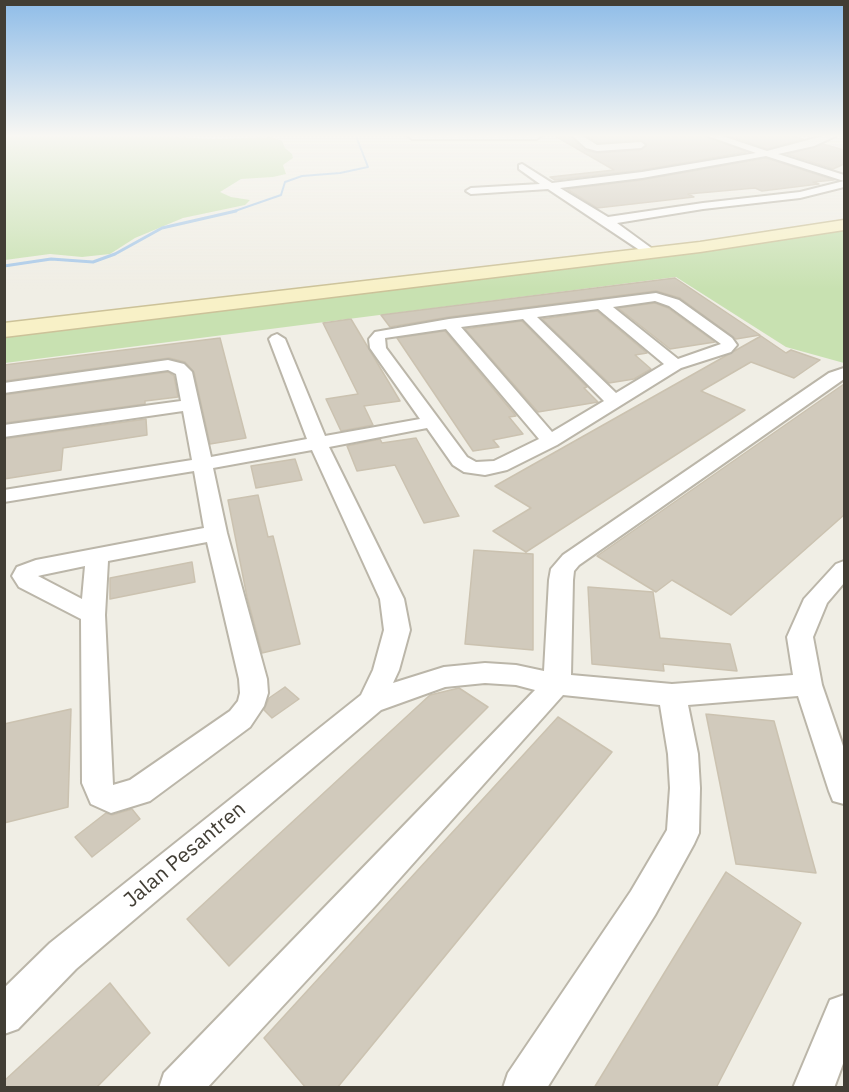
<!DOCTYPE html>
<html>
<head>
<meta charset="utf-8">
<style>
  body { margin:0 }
  #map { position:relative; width:849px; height:1092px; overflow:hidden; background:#f0eee5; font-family:"IBM Plex Sans",sans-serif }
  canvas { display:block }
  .frame { position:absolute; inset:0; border:6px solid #423e35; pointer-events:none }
</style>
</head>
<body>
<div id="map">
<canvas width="849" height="1092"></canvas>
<div class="frame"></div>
</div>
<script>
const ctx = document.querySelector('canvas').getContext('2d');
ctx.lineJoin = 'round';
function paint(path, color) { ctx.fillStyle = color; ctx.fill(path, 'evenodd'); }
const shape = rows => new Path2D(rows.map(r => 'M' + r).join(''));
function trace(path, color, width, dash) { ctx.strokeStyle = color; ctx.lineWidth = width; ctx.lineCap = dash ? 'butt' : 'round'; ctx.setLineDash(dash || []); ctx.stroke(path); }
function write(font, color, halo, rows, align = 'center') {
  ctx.font = font + ' "IBM Plex Sans",sans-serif'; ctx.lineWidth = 4.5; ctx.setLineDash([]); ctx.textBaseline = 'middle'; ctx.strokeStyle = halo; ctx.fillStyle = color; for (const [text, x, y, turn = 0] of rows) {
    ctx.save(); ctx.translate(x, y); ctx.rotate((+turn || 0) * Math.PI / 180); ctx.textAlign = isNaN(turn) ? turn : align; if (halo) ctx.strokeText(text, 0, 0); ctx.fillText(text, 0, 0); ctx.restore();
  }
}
const green = shape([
  [175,137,216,139,272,137,282,141,285,148,292,154,293,158,283,165,286,174,273,177,241,179,220,192,231,197,250,200,245,205,183,218,135,238,110,254,82,257,50,254,5,260,5,137],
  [844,227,844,363,786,347,676,277,5,363,4,333,704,249]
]);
const streamFar1 = shape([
  [232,212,281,195,285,182,302,176,340,173,368,167,356,136]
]);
const stream = shape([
  [4,266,51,259,93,262,115,254,162,228,236,211]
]);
const building = shape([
  [555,136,571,136,584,150,597,153,641,150,647,145,641,140,598,143,588,136,706,136,747,152,642,170,555,180,550,177,614,170,555,136],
  [731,136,794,136,803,139,767,149,731,136],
  [823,144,844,150,844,164,833,169,787,154,823,144],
  [766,158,834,180,813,182,819,184,762,191,755,188,688,194,694,197,597,208,567,189,642,180,766,158],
  [675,278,760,335,736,339,680,298,656,291,449,317,390,327,381,315,675,278],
  [655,303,668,308,715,342,670,349,618,308,655,303],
  [597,311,647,353,635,355,651,369,634,379,609,383,542,319,597,311],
  [351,319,400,401,364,406,373,425,341,431,326,399,358,394,323,323,351,319],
  [522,321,587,387,584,388,598,402,538,412,465,329,522,321],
  [445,331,516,416,509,417,523,434,493,440,499,447,473,451,397,338,445,331],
  [761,336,786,353,791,350,820,360,794,378,751,362,701,391,745,410,526,552,493,531,531,508,495,486,761,336],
  [220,338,246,438,210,444,194,372,185,362,169,358,4,381,4,365,220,338],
  [168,372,174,376,178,397,145,401,145,404,4,423,4,395,168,372],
  [844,384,844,515,731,615,672,580,656,592,597,556,844,384],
  [146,419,147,435,63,448,61,470,4,479,4,439,146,419],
  [416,438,445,491,459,516,424,523,395,465,357,471,347,446,380,439,382,443,416,438],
  [295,459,302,480,256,488,251,466,295,459],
  [258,495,268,537,273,536,300,644,262,653,247,597,228,500,258,495],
  [474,550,533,554,533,650,465,644,474,550],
  [192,562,195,582,110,599,110,578,192,562],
  [588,587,653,592,660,638,730,644,737,671,663,664,664,671,592,664,588,587],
  [285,687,299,699,272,718,264,710,269,698,285,687],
  [459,688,488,707,229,966,187,919,430,695,459,688],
  [71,709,68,807,4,823,4,724,71,709],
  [706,714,774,721,816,873,736,864,706,714],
  [558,717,612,752,337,1088,306,1088,264,1038,558,717],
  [132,809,140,819,92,857,75,837,106,813,112,815,132,809],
  [726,872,801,923,716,1088,594,1088,726,872],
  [110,983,150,1033,96,1088,4,1088,4,1081,110,983]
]);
const street = shape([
  [408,136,541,136,537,139,412,139,408,136],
  [573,136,583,136,597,145,641,142,645,145,641,148,597,151,586,148,573,136],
  [708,136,722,136,767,151,823,136,836,136,814,146,778,154,844,175,844,187,800,198,703,209,617,223,654,250,656,253,650,257,548,189,471,194,466,191,471,188,540,184,519,169,519,165,522,164,552,183,642,172,756,153,708,136],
  [766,156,844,181,800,192,703,203,608,217,560,188,642,178,766,156],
  [656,293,679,300,732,338,737,345,731,352,681,368,557,445,507,470,485,475,464,472,453,465,427,428,329,447,404,599,410,630,399,670,393,683,444,667,485,663,516,665,544,671,549,580,551,569,563,555,829,373,844,368,844,379,579,565,574,571,573,580,571,675,672,684,793,675,787,637,804,599,836,564,844,561,844,583,827,603,813,637,822,685,844,749,844,804,833,801,829,791,798,696,688,705,698,754,700,788,699,833,694,844,655,915,547,1088,503,1088,508,1073,631,891,667,830,670,788,668,754,660,705,563,695,377,904,207,1088,159,1088,164,1073,535,690,516,685,485,683,445,687,381,710,76,969,18,1029,4,1034,4,988,50,943,361,695,373,670,384,630,380,599,312,450,213,468,227,533,267,679,268,693,264,706,250,727,150,801,111,813,91,804,82,783,81,619,19,587,12,576,17,567,36,560,204,528,194,471,4,502,4,490,192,460,183,411,4,437,4,425,181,401,176,374,168,370,4,393,4,383,168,360,184,364,192,372,211,457,307,439,269,339,272,336,277,334,285,339,325,436,420,419,370,348,369,339,375,332,449,319,656,293],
  [655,301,669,306,721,344,678,359,613,307,655,301],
  [598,309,664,364,616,393,537,317,598,309],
  [523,319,604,401,552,432,461,327,523,319],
  [446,329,539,439,494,461,476,462,467,457,386,348,385,338,446,329],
  [207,542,239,679,240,693,238,701,230,711,130,780,113,785,105,615,108,561,207,542],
  [85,566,82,599,38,576,42,575,85,566],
  [844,995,844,1061,834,1088,793,1088,830,1000,844,995]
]);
const secondary = shape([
  [844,220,844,230,700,252,4,337,4,323,700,242,844,220]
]);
const nearStreetnames = [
  ["Jalan Pesantren",185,855,-40]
];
paint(green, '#c8e1b1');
trace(streamFar1, '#a7c8e8', 2);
trace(stream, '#a7c8e8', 3);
paint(building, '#d1cabc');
trace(building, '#cbc2b0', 1.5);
trace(street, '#bbb6a9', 4);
trace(secondary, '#ccc299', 3);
paint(street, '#fff');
paint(secondary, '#f8f1c7');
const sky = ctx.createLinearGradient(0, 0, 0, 289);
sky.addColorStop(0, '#8ebce8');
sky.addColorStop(0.47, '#f8f7f3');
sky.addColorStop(1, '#f8f7f300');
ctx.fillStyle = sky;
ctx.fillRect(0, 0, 849, 289);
write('21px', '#423e35', '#fff', nearStreetnames);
</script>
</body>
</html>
